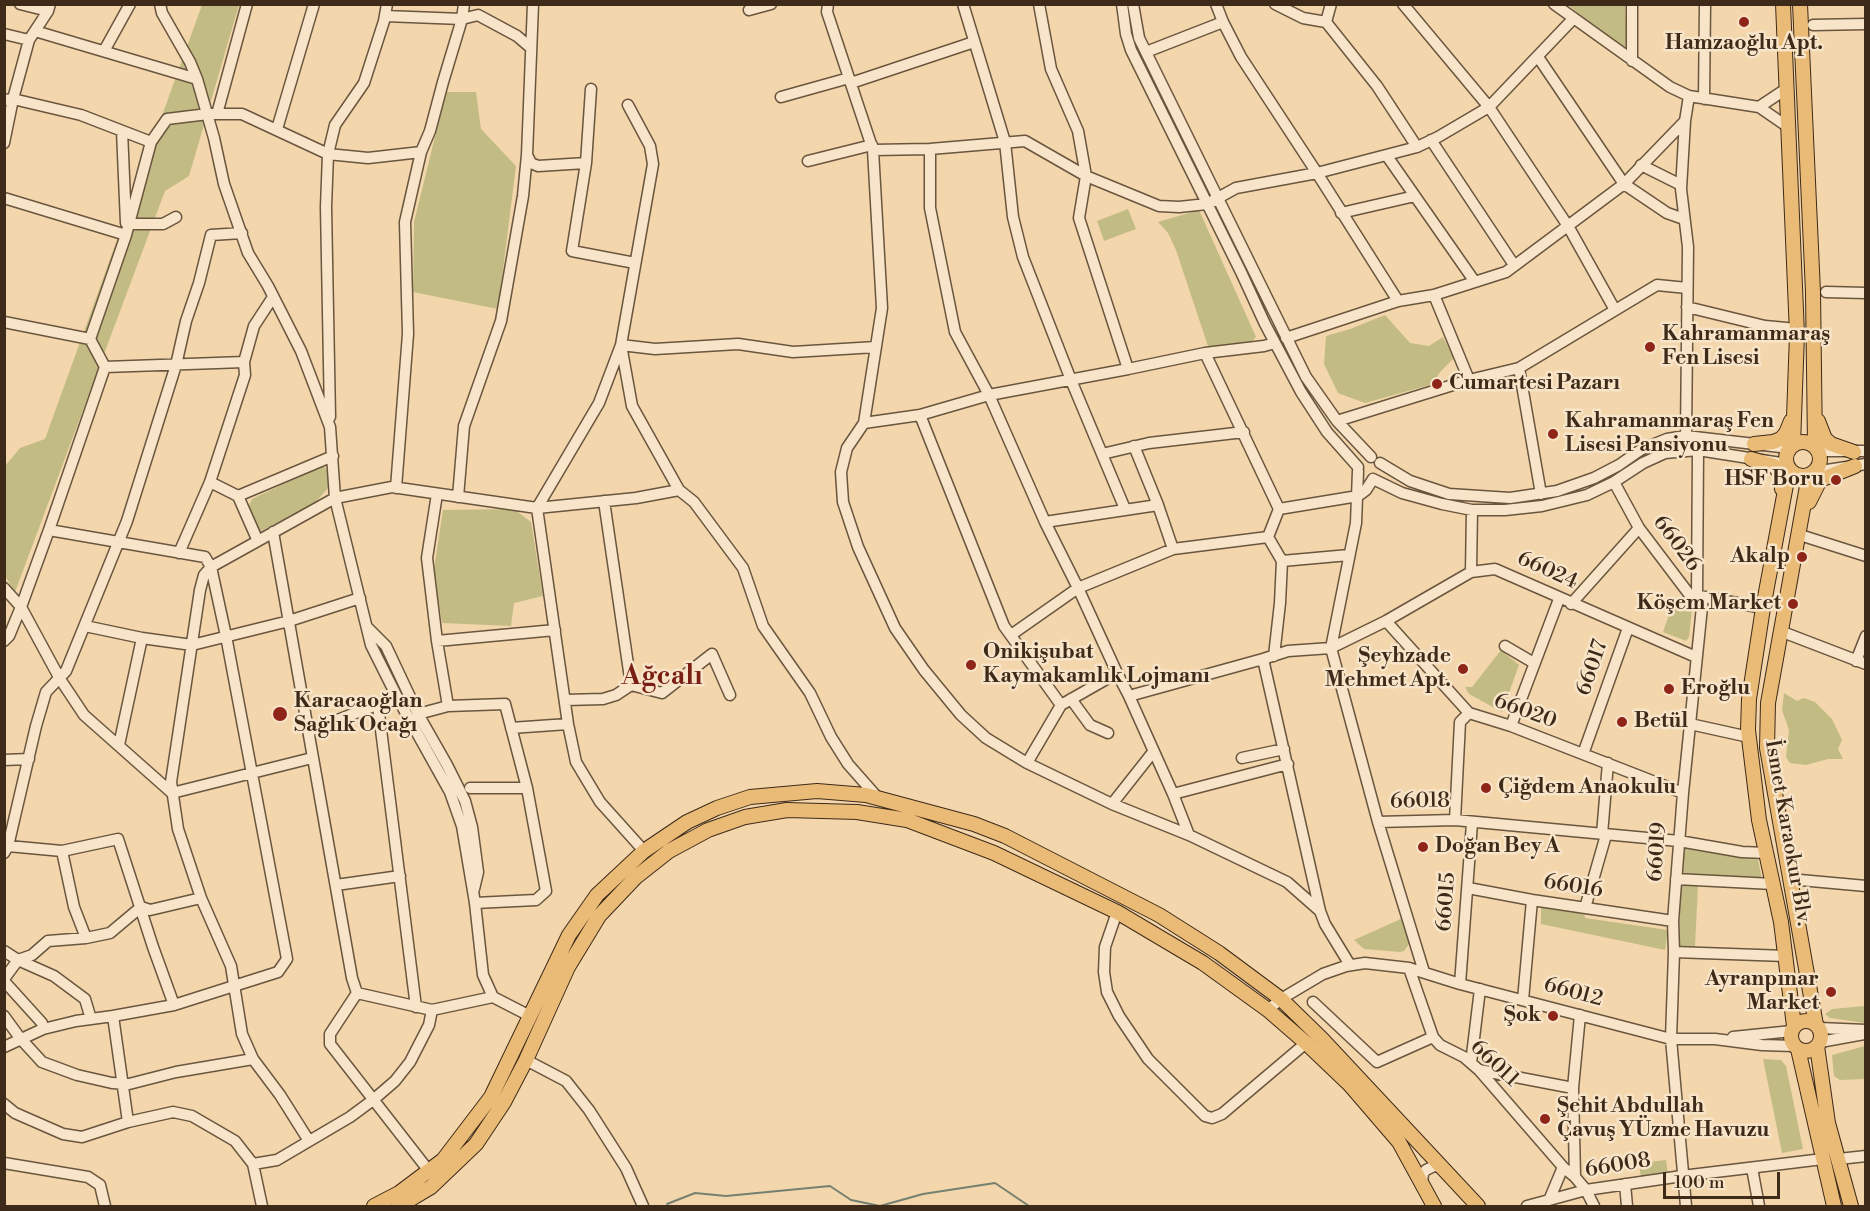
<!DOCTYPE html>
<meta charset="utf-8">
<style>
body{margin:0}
#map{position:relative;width:1870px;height:1211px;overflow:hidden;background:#f3d6ac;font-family:"Libre Bodoni",serif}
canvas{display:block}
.frame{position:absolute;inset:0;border:6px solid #3d2a19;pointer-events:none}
.scale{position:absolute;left:1663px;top:1172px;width:117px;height:27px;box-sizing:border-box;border:3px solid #3d2a19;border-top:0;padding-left:8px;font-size:18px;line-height:21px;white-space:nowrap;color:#3d2a19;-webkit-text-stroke:4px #f7e4c9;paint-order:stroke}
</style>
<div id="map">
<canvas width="1870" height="1211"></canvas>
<div class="frame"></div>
<div class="scale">100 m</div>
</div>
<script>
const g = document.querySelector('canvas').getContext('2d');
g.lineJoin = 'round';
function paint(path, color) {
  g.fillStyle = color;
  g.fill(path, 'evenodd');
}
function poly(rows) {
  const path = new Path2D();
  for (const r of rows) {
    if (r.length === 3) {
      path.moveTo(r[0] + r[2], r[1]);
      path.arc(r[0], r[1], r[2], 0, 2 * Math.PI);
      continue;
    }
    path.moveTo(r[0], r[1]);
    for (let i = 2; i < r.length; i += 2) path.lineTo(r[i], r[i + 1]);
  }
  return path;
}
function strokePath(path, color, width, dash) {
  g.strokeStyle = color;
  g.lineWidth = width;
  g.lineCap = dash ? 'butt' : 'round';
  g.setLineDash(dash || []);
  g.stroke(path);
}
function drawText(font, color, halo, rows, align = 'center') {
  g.font = font + ' "Libre Bodoni",serif';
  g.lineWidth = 5;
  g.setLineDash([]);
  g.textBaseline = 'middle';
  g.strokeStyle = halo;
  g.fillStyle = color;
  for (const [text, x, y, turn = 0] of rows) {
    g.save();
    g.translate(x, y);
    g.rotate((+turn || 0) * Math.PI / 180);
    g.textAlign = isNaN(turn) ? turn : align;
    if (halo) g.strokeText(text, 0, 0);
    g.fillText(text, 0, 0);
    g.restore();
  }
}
paint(poly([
 [202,5,239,5,189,176,165,191,15,592,5,576,5,466,20,448,45,439],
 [1568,5,1625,5,1627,45,1620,48],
 [446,92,476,92,481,129,516,166,498,309,413,292,414,222],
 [1128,209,1136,229,1104,241,1097,221],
 [1199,210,1256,337,1250,343,1209,349,1176,250,1168,233,1158,222],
 [1385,315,1410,343,1429,346,1443,337,1454,358,1440,372,1433,384,1365,403,1338,393,1324,364,1326,336,1350,329],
 [323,465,331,476,328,488,314,504,259,532,248,508,252,499],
 [514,509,531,522,543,596,514,603,511,626,442,623,434,569,443,510],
 [1682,598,1693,601,1689,637,1686,641,1663,632,1671,609],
 [1501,650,1519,665,1502,712,1469,694,1465,687,1472,687],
 [1784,693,1797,701,1804,698,1815,702,1832,719,1842,740,1838,749,1843,759,1828,759,1806,765,1790,763,1786,757,1789,730,1782,710],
 [1684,848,1754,858,1758,860,1762,879,1682,876],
 [1681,884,1698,885,1695,947,1678,946],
 [1541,906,1584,913,1585,918,1668,930,1665,950,1541,924],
 [1403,918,1409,937,1409,944,1404,951,1400,952,1364,949,1354,940],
 [1865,1006,1865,1023,1830,1018,1825,1014,1832,1009],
 [1865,1046,1865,1079,1840,1080,1834,1076,1832,1055],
 [1763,1059,1781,1060,1786,1066,1803,1149,1782,1153],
 [1666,1160,1668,1174,1641,1178,1639,1163]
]), '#c2bc84');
strokePath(poly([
 [667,1204,695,1193,726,1196,830,1186,851,1200,880,1206,923,1194,995,1183,1029,1206]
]), '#758070', 2);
const minor = poly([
 [20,4,48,11],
 [160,4,162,13,190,62,197,79,214,138,224,184,248,253,268,286,301,351,330,427,335,498,371,645,397,697,450,792,462,826,475,903,483,975,493,997,530,1016],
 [828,4,827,12,873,150,882,308,864,423,920,415],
 [963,4,1005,142,1013,217,1023,257,1071,380,1125,509],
 [1039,4,1051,69,1078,131,1086,176,1159,206,1179,207,1207,204,1236,188,1317,173,1241,57,1223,22,1216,4],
 [1122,4,1126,34,1131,50,1241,272,1265,324,1301,392,1327,432,1358,467],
 [1133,4,1139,38,1306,377,1337,421,1371,457],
 [1275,4,1303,18,1326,22],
 [1331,4,1326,22,1377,86,1417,147],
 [1554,4,1670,87,1689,96,1759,107,1788,127],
 [1632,4,1632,61],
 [749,10,771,4],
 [385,16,462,19,478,15,517,36,531,48],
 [1573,19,1489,107,1568,226,1615,310],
 [1813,25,1866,24],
 [35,31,197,79],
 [4,34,29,40],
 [104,51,130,4],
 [1146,52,1223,22],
 [1538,57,1624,184,1667,213,1684,219],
 [851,83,974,42],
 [591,89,586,163,572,251,635,263],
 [781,97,849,78],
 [1704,99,1705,4],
 [4,100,13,99,81,115,151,142],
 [628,105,650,146,653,164,621,345,599,403,537,508,568,724,576,762,600,802,644,851],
 [1759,107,1786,89],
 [217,114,247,4],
 [1685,121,1681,189,1688,247,1686,436],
 [277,129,314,4],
 [122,131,126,223],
 [1431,140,1514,265],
 [4,143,13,99,29,40,48,11,50,4],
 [930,149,930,208,955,332,989,395,1045,522,1078,588,1117,673,1129,696,1263,659,1320,911,1325,924,1350,965],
 [873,150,930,149,1025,141,1086,176,1079,218,1128,369,1205,353,1279,509],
 [527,155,531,163,538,166,586,163],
 [1387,156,1475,282],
 [808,161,872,145],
 [1641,165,1681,185],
 [4,198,126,235],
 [1341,213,1415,196],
 [129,224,163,224,176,217],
 [1826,292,1866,293],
 [1434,295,1469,380],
 [1398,301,1317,173,1417,147,1438,137,1489,107,1403,4],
 [1687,307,1765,326,1797,329],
 [4,322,90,339],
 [1286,338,1398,301,1434,295,1506,272,1624,184,1685,121,1689,96],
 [876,347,793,352,738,344,655,349,621,345,632,406,679,490,694,502,743,568,763,626,810,693,831,737,848,764,878,798],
 [1205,353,1264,346,1275,343],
 [105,367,244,362],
 [1519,368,1541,494],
 [330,417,326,207,328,154,335,125,364,83,384,21,387,4],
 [1337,421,1469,380,1519,368,1657,285,1687,288],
 [864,423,847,448,841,472,843,502,858,547,895,628,924,670,961,715,986,738,1027,763,1112,804,1189,835,1287,882,1320,911],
 [1134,446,1158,505],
 [1819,451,1866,451],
 [1102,454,1149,443,1244,432],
 [1380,463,1410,481,1449,494,1510,498,1557,491,1594,478,1619,465,1642,449,1667,439,1686,436,1789,448],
 [1358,471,1356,523,1331,648,1378,822,1424,972],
 [1814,472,1866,464],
 [210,482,238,496,257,539],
 [1614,482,1639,528,1689,594,1763,608],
 [396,488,408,334,405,222,421,152,430,131,443,82,462,19,464,4],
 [437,494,427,558,437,641,448,706],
 [238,496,333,456],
 [458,497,464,426,501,321,523,196,527,155,533,4],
 [604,501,631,685],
 [1045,522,1158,505,1173,549,1268,537,1279,509,1358,496,1366,490,1373,479,1402,493,1442,504,1472,510,1505,510,1542,506,1587,495,1614,482,1643,463,1665,453,1698,450,1787,464],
 [49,530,205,557,211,567,226,636,287,959,278,972,174,1005,113,1016],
 [273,532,352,978,357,993,330,1034,330,1044,429,1171],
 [1800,535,1866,556],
 [1268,537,1282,561,1349,555],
 [179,553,210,482,245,375,244,362,254,326,273,297],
 [1471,572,1472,510],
 [4,588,21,607,60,679,84,715,172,793,312,758],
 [1697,596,1698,450],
 [1571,604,1639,528],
 [1386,621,1469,713,1511,726,1683,793],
 [85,626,142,638,192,645,289,621,360,598],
 [368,628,386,646,418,714,447,765,465,801,472,827,478,872,474,889],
 [1780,631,1866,664],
 [1011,635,1078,588,1173,549],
 [4,641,9,636,21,607,49,530,105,367,90,339,126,235,151,142,167,119,208,114,242,114,328,154,368,158,421,152],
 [437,641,555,630],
 [1505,646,1534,663],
 [1274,656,1280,603,1282,561],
 [1263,659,1288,651,1331,648,1386,621,1471,572,1495,569,1696,657],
 [1856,661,1866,636],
 [1117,673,1061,705,1004,626,920,415,989,395,1128,369],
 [1129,696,1173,794,1288,764],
 [1071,699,1090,725,1108,733],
 [565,700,603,699,616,695,631,685,662,693,712,654,730,695],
 [378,706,416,1007],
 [418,714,448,706,505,704,527,788,546,891,536,900,475,903],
 [1690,724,1749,737],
 [1511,726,1559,599],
 [511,728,568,724],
 [309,731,397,697],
 [119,745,142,638],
 [1583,754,1628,628],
 [1242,758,1284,749],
 [4,760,29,759],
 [1027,763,1061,705],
 [470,788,527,788],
 [1173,794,1189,835],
 [1112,804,1153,752],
 [1455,820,1460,722,1469,713],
 [1378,822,1455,820,1679,841,1742,852,1766,853],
 [1602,834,1608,763],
 [8,846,62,851,118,839,153,947,174,1005],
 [62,851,74,907,86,938],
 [4,853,8,846,36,726,46,692,66,671,127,521,176,365,186,321,199,283,211,235,242,233],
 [1676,879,1773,884],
 [1789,879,1866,886],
 [336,885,400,876],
 [1468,888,1532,900,1673,921],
 [1585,908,1606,835],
 [1117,912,1105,947,1104,972,1107,992,1119,1016,1148,1059,1205,1116,1212,1118,1222,1114,1306,1043],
 [4,951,18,960,54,976,85,999,91,1019],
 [1674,952,1786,956],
 [1409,968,1433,1037,1440,1045,1464,1057,1479,1070,1563,1167,1575,1177],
 [4,979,18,960,32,955,48,941,86,938,110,933,141,907,150,910,201,898],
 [4,981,42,1023,43,1029],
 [1460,984,1472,823],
 [357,993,432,1010,493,997],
 [1523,1000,1532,900],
 [1313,1002,1377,1062,1433,1037],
 [1268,1010,1281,999,1323,974,1346,966,1365,963,1409,968,1460,984,1671,1039,1715,1039,1762,1045,1794,1046],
 [1580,1015,1573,1088,1575,1177,1586,1190,1594,1206],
 [4,1016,20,1038,42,1062,77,1075,112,1083,129,1084,176,1072,253,1059],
 [1819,1028,1866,1030],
 [1733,1037,1792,1031],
 [1820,1042,1864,1034],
 [4,1047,43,1029,76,1021,113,1016,128,1122,173,1112,192,1116,235,1141,253,1164,277,1160,350,1117,373,1100,395,1081,410,1062,429,1025,432,1010],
 [526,1060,566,1081,589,1110,626,1168,643,1206],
 [1471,1063,1480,989],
 [1479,1070,1573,1088],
 [4,1104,15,1113,63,1134,82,1137,128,1122],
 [309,1141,280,1095,253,1059,242,1034,231,966,201,898,178,829,171,782,200,590,204,575,211,567,335,498,392,487,537,508,636,498,679,490],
 [1839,1159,1866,1156],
 [4,1163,88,1177,100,1185,105,1206],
 [253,1164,262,1206],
 [1752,1168,1759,1206],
 [1625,1184,1627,1206],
 [1422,1185,1423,1173,1426,1170,1434,1166,1441,1167],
 [1550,1198,1563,1167],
 [1527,1206,1586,1190,1682,1176,1823,1159],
 [1686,1206,1671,1039,1674,952,1673,921,1683,793,1703,597]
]);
const major = poly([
 [1783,4,1797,334,1793,445],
 [1800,4,1813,292,1815,446],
 [1818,421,1825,439,1831,444,1854,452],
 [1803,459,17],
 [1754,444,1773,442,1781,439,1786,433,1791,421],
 [1751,459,1774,466,1780,473,1782,489],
 [1789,469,1763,608,1749,699,1748,730,1759,820,1781,922,1794,1026],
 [1809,475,1768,703,1767,748,1816,1025],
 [1809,502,1820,480,1855,466],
 [1806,1036,15],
 [1817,1046,1828,1123,1851,1206],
 [1798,1049,1834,1206],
 [374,1206,399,1193,443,1160,491,1097,569,935,597,895,644,851,687,822,717,808,750,797,817,791,866,795,974,824,1005,836,1159,915,1219,953,1281,999,1322,1039,1478,1206],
 [399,1206,431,1187,476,1144,504,1102,526,1060,568,967,599,916,636,877,669,851,708,830,745,817,787,810,857,812,907,820,994,853,1117,912,1203,963,1268,1010,1306,1043,1350,1085,1399,1142,1434,1206]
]);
strokePath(minor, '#6a553e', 13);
strokePath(major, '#3d2a19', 16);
strokePath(minor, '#f7e4c9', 10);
strokePath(major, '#eabb76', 14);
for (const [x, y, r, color] of [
 [1744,22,6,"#8f2418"],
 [1650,347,6,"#8f2418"],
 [1437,384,6,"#8f2418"],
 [1553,434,6,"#8f2418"],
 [1836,480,6,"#8f2418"],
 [1802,557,6,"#8f2418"],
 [1793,604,6,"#8f2418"],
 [971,665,6,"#8f2418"],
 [1463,669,6,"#8f2418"],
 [1669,689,6,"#8f2418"],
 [280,714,8,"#8f2418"],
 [1622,722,6,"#8f2418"],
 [1486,788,6,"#8f2418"],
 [1423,847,6,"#8f2418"],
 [1831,992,6,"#8f2418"],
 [1553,1016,6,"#8f2418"],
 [1545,1119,6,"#8f2418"]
]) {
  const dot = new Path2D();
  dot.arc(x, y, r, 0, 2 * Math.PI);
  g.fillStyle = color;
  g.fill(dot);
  strokePath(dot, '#f7e4c9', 2);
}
drawText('bold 21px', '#3d2a19', '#f7e4c9', [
 ["Hamzaoğlu Apt.",1744,44,"center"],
 ["Kahramanmaraş",1662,335],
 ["Fen Lisesi",1662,359],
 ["Cumartesi Pazarı",1449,384],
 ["Kahramanmaraş Fen",1565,422],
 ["Lisesi Pansiyonu",1565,446],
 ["HSF Boru",1824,480,"right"],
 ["Akalp",1790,557,"right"],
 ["Köşem Market",1781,604,"right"],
 ["Onikişubat",983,653],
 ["Kaymakamlık Lojmanı",983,677],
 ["Şeyhzade",1451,657,"right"],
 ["Mehmet Apt.",1451,681,"right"],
 ["Eroğlu",1681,689],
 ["Karacaoğlan",294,702],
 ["Sağlık Ocağı",294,726],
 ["Betül",1634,722],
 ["Çiğdem Anaokulu",1498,788],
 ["Doğan Bey A",1435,847],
 ["Ayranpınar",1819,980,"right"],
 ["Market",1819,1004,"right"],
 ["Şok",1541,1016,"right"],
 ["Şehit Abdullah",1557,1107],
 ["Çavuş YÜzme Havuzu",1557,1131]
], 'left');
drawText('21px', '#3d2a19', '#f7e4c9', [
 ["66026",1676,544,53],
 ["66024",1547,571,24],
 ["66017",1593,668,-71],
 ["66020",1525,712,20],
 ["66018",1420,802,-1],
 ["İsmet Karaokur Blv.",1787,833,80],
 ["66019",1658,852,-86],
 ["66016",1573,887,9],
 ["66015",1447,902,-86],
 ["66012",1573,993,15],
 ["66011",1494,1064,43],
 ["66008",1618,1166,-9]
]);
drawText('bold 27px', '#7a1f14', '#f7e4c9', [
 ["Ağcalı",662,678]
]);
</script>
